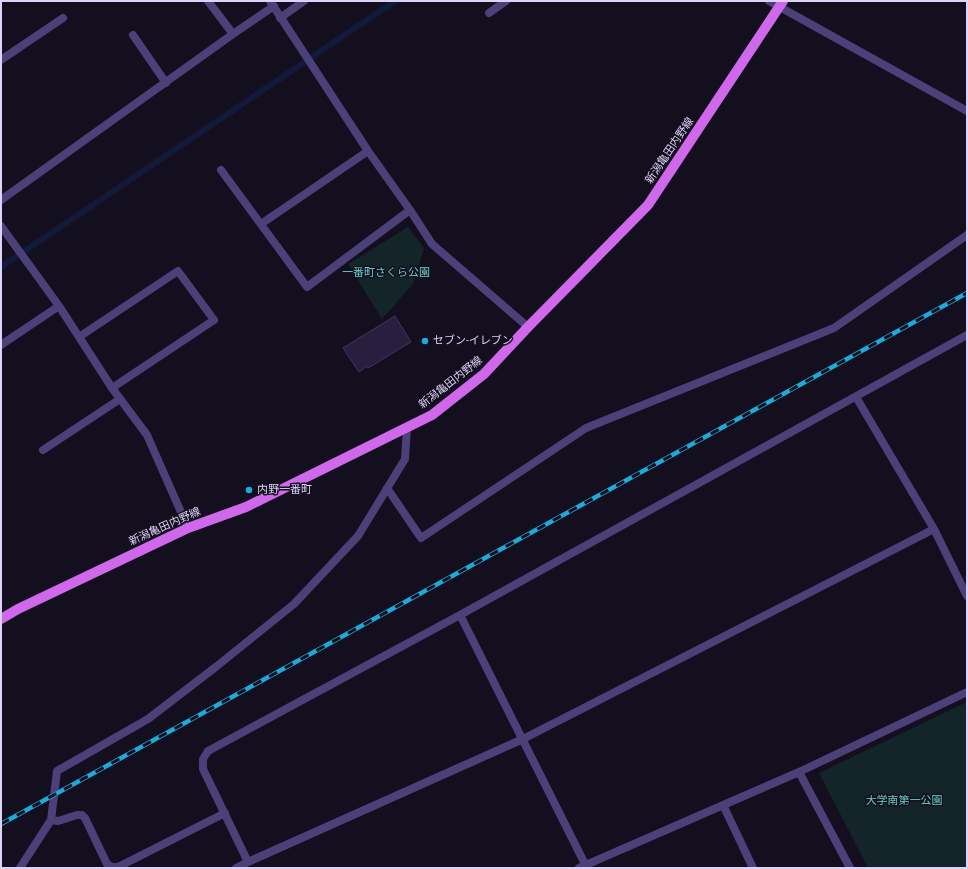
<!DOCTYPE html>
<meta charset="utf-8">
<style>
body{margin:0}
#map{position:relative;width:968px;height:869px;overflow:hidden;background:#140f1e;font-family:"Roboto Condensed",sans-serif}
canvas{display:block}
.frame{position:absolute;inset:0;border:2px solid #ddd2f9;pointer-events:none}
</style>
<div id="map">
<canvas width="968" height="869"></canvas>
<div class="frame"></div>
</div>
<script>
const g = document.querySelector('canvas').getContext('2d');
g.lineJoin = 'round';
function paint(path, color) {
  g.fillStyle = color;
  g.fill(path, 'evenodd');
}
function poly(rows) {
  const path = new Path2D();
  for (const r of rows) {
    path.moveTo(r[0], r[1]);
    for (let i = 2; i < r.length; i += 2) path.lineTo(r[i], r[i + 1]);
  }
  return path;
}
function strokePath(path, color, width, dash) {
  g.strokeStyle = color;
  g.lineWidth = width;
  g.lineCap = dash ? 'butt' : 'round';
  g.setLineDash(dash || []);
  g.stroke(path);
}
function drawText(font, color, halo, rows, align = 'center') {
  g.font = font + ' "Roboto Condensed","Noto Sans JP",sans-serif';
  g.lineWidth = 3;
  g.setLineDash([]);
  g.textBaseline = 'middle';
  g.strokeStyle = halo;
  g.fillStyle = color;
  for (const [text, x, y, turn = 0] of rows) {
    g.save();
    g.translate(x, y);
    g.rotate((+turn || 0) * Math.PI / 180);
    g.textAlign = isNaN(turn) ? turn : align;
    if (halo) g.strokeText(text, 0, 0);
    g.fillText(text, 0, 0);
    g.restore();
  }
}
paint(poly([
 [408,227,424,248,413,284,382,319,348,264],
 [967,702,967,868,868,868,819,773]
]), '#132528');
strokePath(poly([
 [1,267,395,1]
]), '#111a3b', 6);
const building = poly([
 [395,316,411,342,368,368,367,366,359,372,343,348,395,316]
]);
paint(building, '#291e3d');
strokePath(building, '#453366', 1);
strokePath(poly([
 [208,1,233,34],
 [270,1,368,151,410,210,432,244,528,327],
 [769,1,967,111],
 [489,13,506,1],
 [280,18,304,1],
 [133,35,166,83],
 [1,60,63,18],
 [221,170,307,287,410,210],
 [1,200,233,34,274,6],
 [261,224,368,151],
 [1,226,59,306,112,388,147,435,188,528],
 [79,337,178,271,214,320,112,388],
 [1,345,59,306],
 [856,397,934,529,967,596],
 [43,450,120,399],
 [387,488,421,538,586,428,834,328,967,235],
 [460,615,587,868],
 [799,772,850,868],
 [723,805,753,868],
 [51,820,58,821,77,815,82,815,85,818,107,864,112,867,118,867,225,813],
 [248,862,523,739,934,529],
 [20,868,51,820,57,771,148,719,217,666,294,604,358,536,405,459,407,427],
 [236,868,248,862,203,769,203,759,208,751,460,615,967,335],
 [579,868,799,772,967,692]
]), '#4b4077', 8);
strokePath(poly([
 [1,619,18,609,188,528,246,507,432,415,484,374,528,327,648,205,783,1]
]), '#cf68eb', 10);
const rail = poly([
 [1,824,967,293]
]);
strokePath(rail, '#1daadb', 4.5);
strokePath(rail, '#140f1e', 3, [9]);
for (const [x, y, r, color] of [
 [425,341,4,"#1daadb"],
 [249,490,4,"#1daadb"]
]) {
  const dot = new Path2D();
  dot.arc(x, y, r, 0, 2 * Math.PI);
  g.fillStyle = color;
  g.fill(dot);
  strokePath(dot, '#140f1e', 1.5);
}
drawText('11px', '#ddd2f9', '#140f1e', [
 ["新潟亀田内野線",670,151,-56],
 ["新潟亀田内野線",451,383,-38],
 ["新潟亀田内野線",165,527,-24]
]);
drawText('11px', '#68cfc6', '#140f1e', [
 ["一番町さくら公園",386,273],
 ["大学南第一公園",904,801]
]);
drawText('11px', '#ddd2f9', '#140f1e', [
 ["セブン-イレブン",433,341],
 ["内野一番町",257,490]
], 'left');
</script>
